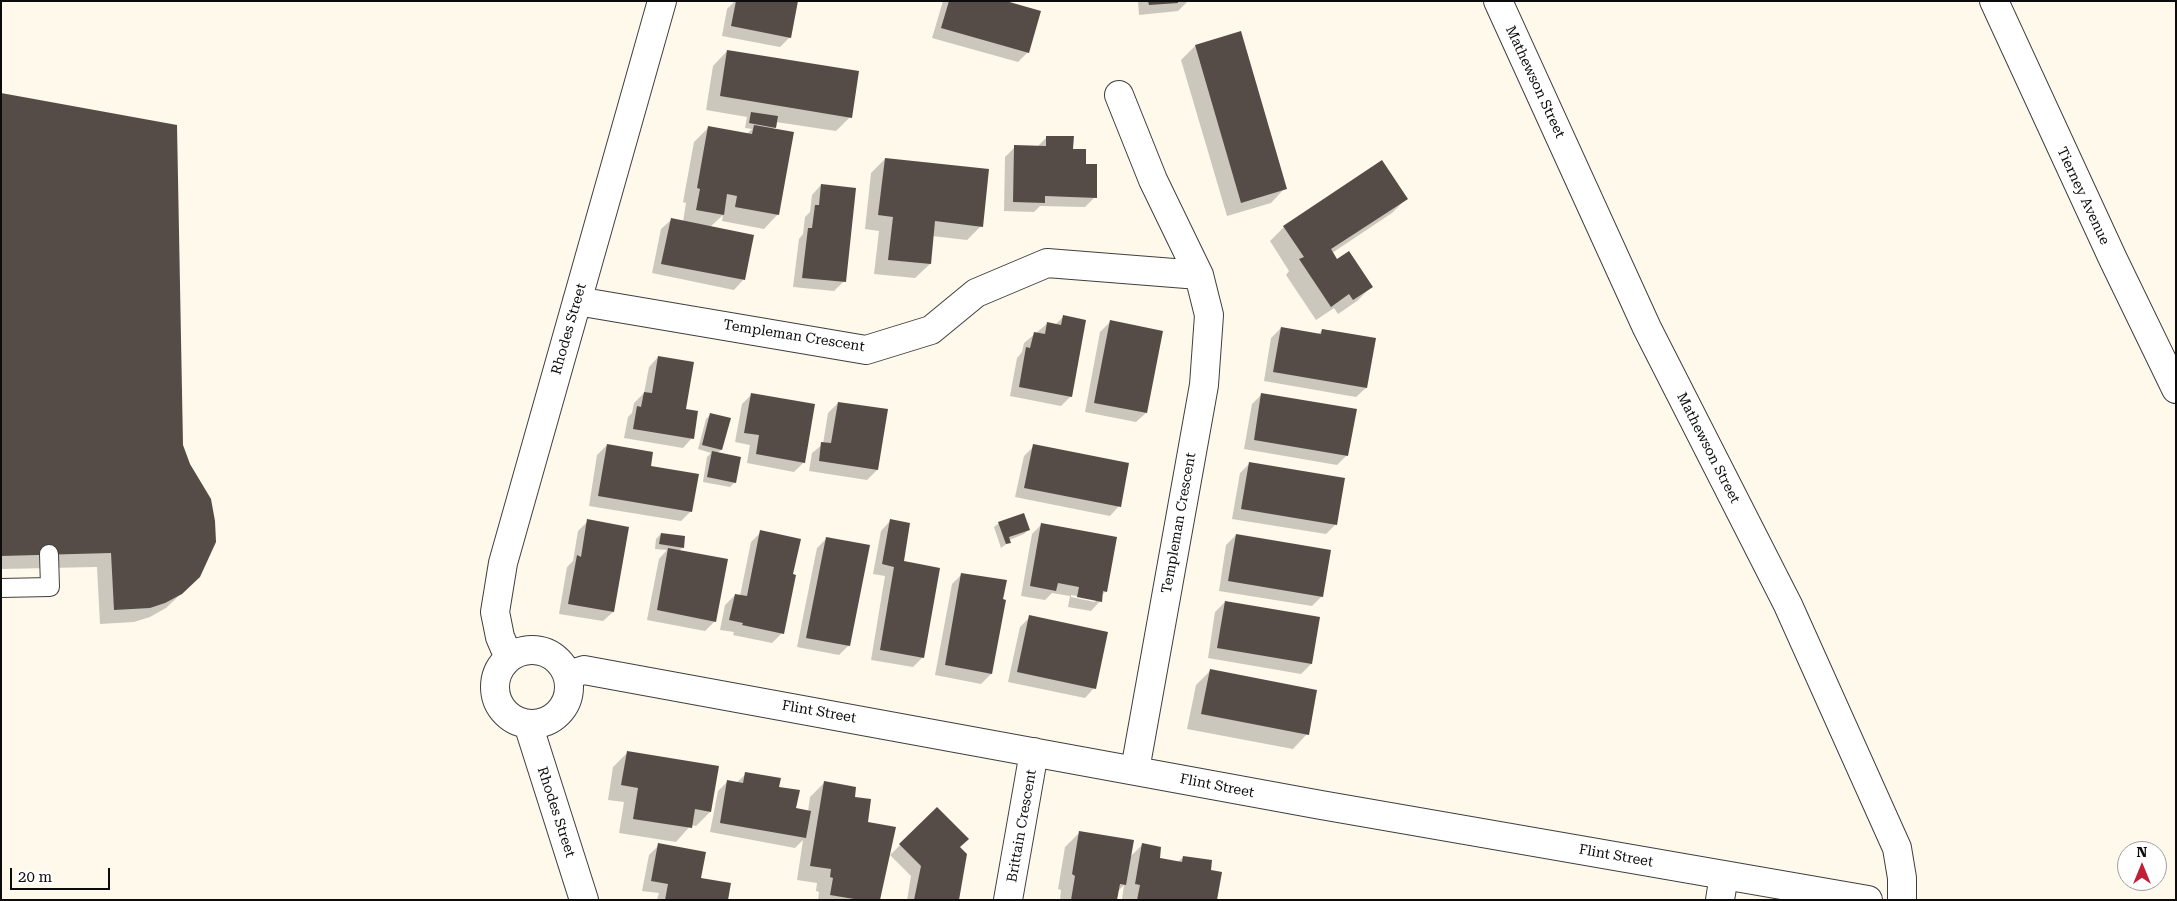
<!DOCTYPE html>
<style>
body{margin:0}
#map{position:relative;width:2177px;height:901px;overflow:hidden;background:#fff9eb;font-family:"Roboto Serif",serif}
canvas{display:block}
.frame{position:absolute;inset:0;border:2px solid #0c0c0c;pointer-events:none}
.north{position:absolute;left:2117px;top:841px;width:50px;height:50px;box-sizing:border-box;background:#fff;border:1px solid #9e9e9e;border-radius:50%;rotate:0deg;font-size:14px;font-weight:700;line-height:20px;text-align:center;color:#0c0c0c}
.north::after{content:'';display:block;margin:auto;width:18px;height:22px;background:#c11f36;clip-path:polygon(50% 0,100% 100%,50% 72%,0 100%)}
.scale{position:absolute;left:10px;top:868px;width:100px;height:22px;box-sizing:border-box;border:2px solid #0c0c0c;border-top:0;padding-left:6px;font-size:15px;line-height:18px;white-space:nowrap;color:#0c0c0c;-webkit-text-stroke:4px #fff;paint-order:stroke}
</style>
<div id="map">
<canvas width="2177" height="901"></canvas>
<div class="frame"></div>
<div class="north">N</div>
<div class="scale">20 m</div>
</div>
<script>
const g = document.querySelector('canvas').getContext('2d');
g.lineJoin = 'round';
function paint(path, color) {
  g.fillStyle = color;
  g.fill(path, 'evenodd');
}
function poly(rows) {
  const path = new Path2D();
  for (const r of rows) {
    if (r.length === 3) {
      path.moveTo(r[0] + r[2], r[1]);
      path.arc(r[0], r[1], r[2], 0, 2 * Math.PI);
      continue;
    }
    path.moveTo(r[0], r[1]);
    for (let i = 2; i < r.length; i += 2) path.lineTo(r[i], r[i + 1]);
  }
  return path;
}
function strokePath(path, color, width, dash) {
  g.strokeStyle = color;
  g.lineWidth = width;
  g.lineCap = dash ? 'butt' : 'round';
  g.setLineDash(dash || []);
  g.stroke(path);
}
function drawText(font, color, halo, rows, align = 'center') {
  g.font = font + ' "Roboto Serif",serif';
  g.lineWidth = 5;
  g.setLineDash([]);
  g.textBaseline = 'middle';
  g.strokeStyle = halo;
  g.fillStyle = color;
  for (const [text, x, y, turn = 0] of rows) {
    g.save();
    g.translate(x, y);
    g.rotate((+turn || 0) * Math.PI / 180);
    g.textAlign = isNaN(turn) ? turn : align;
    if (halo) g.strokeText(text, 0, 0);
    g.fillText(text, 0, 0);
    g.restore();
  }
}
paint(poly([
 [735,1,746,1,790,37,780,47,722,36,727,9],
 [943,1,1002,1,1028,52,1018,62,932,38],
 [1138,1,1188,1,1178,11,1139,15],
 [1195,46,1285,188,1271,203,1227,216,1181,60],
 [727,51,850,117,836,131,776,122,773,130,778,214,764,229,722,221,723,215,710,227,752,236,743,280,734,290,652,273,661,229,671,220,683,222,686,203,683,202,694,142,708,128,747,134,752,129,745,128,747,117,706,110,713,66],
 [1,95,184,591,166,608,150,617,134,622,100,624,97,567,1,569],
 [1047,137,1072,150,1085,165,1095,197,1085,207,1040,206,1034,212,1004,211,1005,157,1015,147,1037,147],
 [885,159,981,226,967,240,932,236,930,264,915,278,874,274,879,231,865,229,871,173],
 [821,185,844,281,834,291,793,287,799,239,803,234,805,217,810,212,812,195],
 [1406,199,1392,213,1332,253,1337,260,1372,286,1357,301,1338,314,1334,308,1316,320,1286,275,1289,271,1270,241,1284,227],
 [1063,317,1071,396,1061,406,1010,396,1017,358,1022,352,1024,343,1048,323,1055,325],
 [1110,322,1146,413,1136,422,1085,412,1100,332],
 [1281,328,1318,335,1322,330,1366,388,1356,397,1264,381,1271,338],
 [658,357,684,410,692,438,683,448,624,438,628,417,632,413,634,403,644,393,649,367],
 [752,394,804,462,794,472,747,463,750,445,735,442,742,404],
 [1262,394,1347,455,1337,465,1244,449,1252,404],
 [838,403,877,470,867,480,809,471,812,453,823,444,828,413],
 [711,414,729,419,721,450,717,453,735,482,730,487,703,482,707,457,711,453,698,449,706,419],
 [607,445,650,467,691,511,681,521,589,506,597,455],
 [1034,446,1119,506,1110,516,1015,497,1024,456],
 [1250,463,1336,524,1326,534,1232,519,1240,473],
 [588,521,613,612,603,621,559,614,567,567,573,561,578,531],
 [890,521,923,657,913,667,871,660,885,576,873,574,881,531],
 [999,523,1028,530,1024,534,1009,540,1009,542,1001,548,994,527],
 [1042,524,1106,591,1102,595,1100,601,1091,611,1068,607,1070,596,1052,593,1045,600,1021,596,1032,534],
 [1071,595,1097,599,1095,602,1071,597],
 [761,532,792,575,782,633,772,643,733,635,734,632,720,630,725,605,735,595,740,596,751,542],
 [661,534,683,547,679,551,715,621,705,631,647,620,659,559,667,550,655,549,656,539],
 [1236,535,1322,596,1312,606,1219,591,1226,545],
 [827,538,849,645,839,655,797,647,817,548],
 [962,574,991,674,981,684,935,675,952,584],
 [1225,602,1311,664,1301,674,1208,658,1215,612],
 [1030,617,1094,688,1085,698,1008,682,1020,627],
 [1210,671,1307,734,1293,749,1187,729,1196,685],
 [628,752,710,812,696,826,691,825,676,842,619,833,624,802,608,800,613,767],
 [746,774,777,788,795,809,808,812,810,797,825,782,853,798,866,823,879,900,818,900,819,892,816,891,817,883,797,880,803,840,795,848,710,832,718,791,728,781,736,783],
 [937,809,959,847,957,900,907,900,911,876,890,855],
 [1080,832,1129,858,1142,845,1158,859,1178,862,1183,857,1210,871,1216,900,1126,900,1122,899,1124,885,1117,892,1116,900,1060,900,1061,890,1058,889,1065,847],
 [659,845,700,879,727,900,657,900,659,893,642,891,649,855]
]), '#0003');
paint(poly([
 [736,1,798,1,791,38,731,26],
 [949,1,1006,1,1041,11,1029,53,941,28],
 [1148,1,1178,1,1178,3,1149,5],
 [1241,31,1287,189,1241,203,1195,45],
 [727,50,859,71,852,118,720,96],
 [1,93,177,125,183,445,190,464,211,499,215,521,216,542,200,577,182,594,165,603,150,608,114,610,111,553,1,556],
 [751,112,778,116,776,128,749,123],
 [754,125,794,132,779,215,735,207,737,196,727,194,724,215,696,210,700,189,697,188,708,126,752,134],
 [1046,136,1074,136,1073,149,1086,149,1086,164,1097,164,1097,198,1045,196,1045,203,1013,202,1014,145,1046,146],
 [885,158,989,169,983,227,935,221,931,264,888,260,893,217,878,215],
 [1382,160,1408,199,1331,249,1337,259,1349,251,1373,287,1353,300,1349,294,1331,307,1299,259,1304,257,1283,226],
 [821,184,856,188,846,282,802,278,808,228,812,228,815,205,819,205],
 [671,218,754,235,745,280,661,264],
 [1063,315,1086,320,1072,397,1019,387,1026,347,1030,348,1034,332,1045,334,1047,322,1061,325],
 [1110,320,1163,331,1147,413,1094,403],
 [1281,327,1321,334,1322,329,1376,338,1367,388,1273,372],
 [658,356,694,362,686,409,698,411,694,439,633,429,637,406,641,407,644,392,652,393],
 [751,393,815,404,805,463,756,454,759,435,744,433],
 [1261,393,1357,409,1348,456,1254,440],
 [838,402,888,409,878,470,819,461,821,442,831,443],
 [710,413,731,418,722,450,702,445],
 [607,444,653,452,651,466,699,474,692,512,598,496],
 [1033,444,1129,463,1121,507,1024,488],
 [712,451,741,457,736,483,707,477],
 [1249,462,1345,478,1337,525,1241,509],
 [1024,513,1030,530,1009,537,1011,543,1006,544,998,522],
 [587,519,629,527,614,612,568,604,577,555,581,557],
 [890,519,910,523,904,561,940,568,924,658,880,650,894,567,882,564],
 [1041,523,1117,537,1107,592,1103,591,1102,602,1077,597,1079,587,1058,583,1056,591,1030,586],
 [760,530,801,539,793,574,796,575,784,634,742,625,743,623,729,620,735,594,747,596],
 [661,533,685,536,684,548,659,544],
 [1236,534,1331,550,1323,597,1228,581],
 [826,537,870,545,850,646,806,638],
 [668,548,728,559,716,622,657,610],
 [961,573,1007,580,1003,599,1006,600,992,674,945,665],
 [1225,601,1320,617,1312,664,1217,648],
 [1029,615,1108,632,1096,689,1017,672],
 [1210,669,1317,690,1309,735,1201,714],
 [627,751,719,766,711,812,695,809,692,828,633,819,638,788,621,785],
 [745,772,781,778,779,787,800,790,796,808,811,811,806,838,720,823,727,780,743,783],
 [824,781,856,787,855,797,871,799,868,822,896,827,880,900,860,900,830,895,833,878,830,877,831,869,810,866],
 [937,807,969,839,960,847,967,854,959,900,914,900,921,866,899,844],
 [1079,831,1134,840,1126,885,1120,884,1117,900,1071,900,1075,876,1072,874],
 [658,843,706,852,701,878,731,883,728,900,665,900,668,884,651,881],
 [1142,843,1161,847,1160,858,1182,862,1183,856,1212,860,1211,870,1222,872,1217,900,1137,900,1140,885,1135,884]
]), '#554c48');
const service = poly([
 [1,588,50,587,49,554]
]);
const minor = poly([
 [1498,1,1647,328,1788,605,1897,848,1902,878,1902,900],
 [1994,1,2113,259,2176,389],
 [1119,95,1153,180,1199,275,1209,315,1204,385,1135,770],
 [577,301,866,350,931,330,976,293,1047,263,1199,275],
 [532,687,37],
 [509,658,500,637,495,612,503,563,662,1],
 [568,675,584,670,1321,805,1868,900],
 [528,724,584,900],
 [1008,900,1034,752],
 [1720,900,1724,875]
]);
strokePath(service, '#3f3f3f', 20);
strokePath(minor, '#3f3f3f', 30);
strokePath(service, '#fff', 18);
strokePath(minor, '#fff', 28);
drawText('14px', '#0c0c0c', '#fff', [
 ["Mathewson Street",1535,82,65],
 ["Tierney Avenue",2083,196,65],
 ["Rhodes Street",569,329,-74],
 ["Templeman Crescent",794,336,9],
 ["Mathewson Street",1708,448,63],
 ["Templeman Crescent",1179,523,-80],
 ["Flint Street",819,712,10],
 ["Flint Street",1217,786,11],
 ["Rhodes Street",556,812,72],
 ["Brittain Crescent",1022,826,-80],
 ["Flint Street",1616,856,10]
]);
</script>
